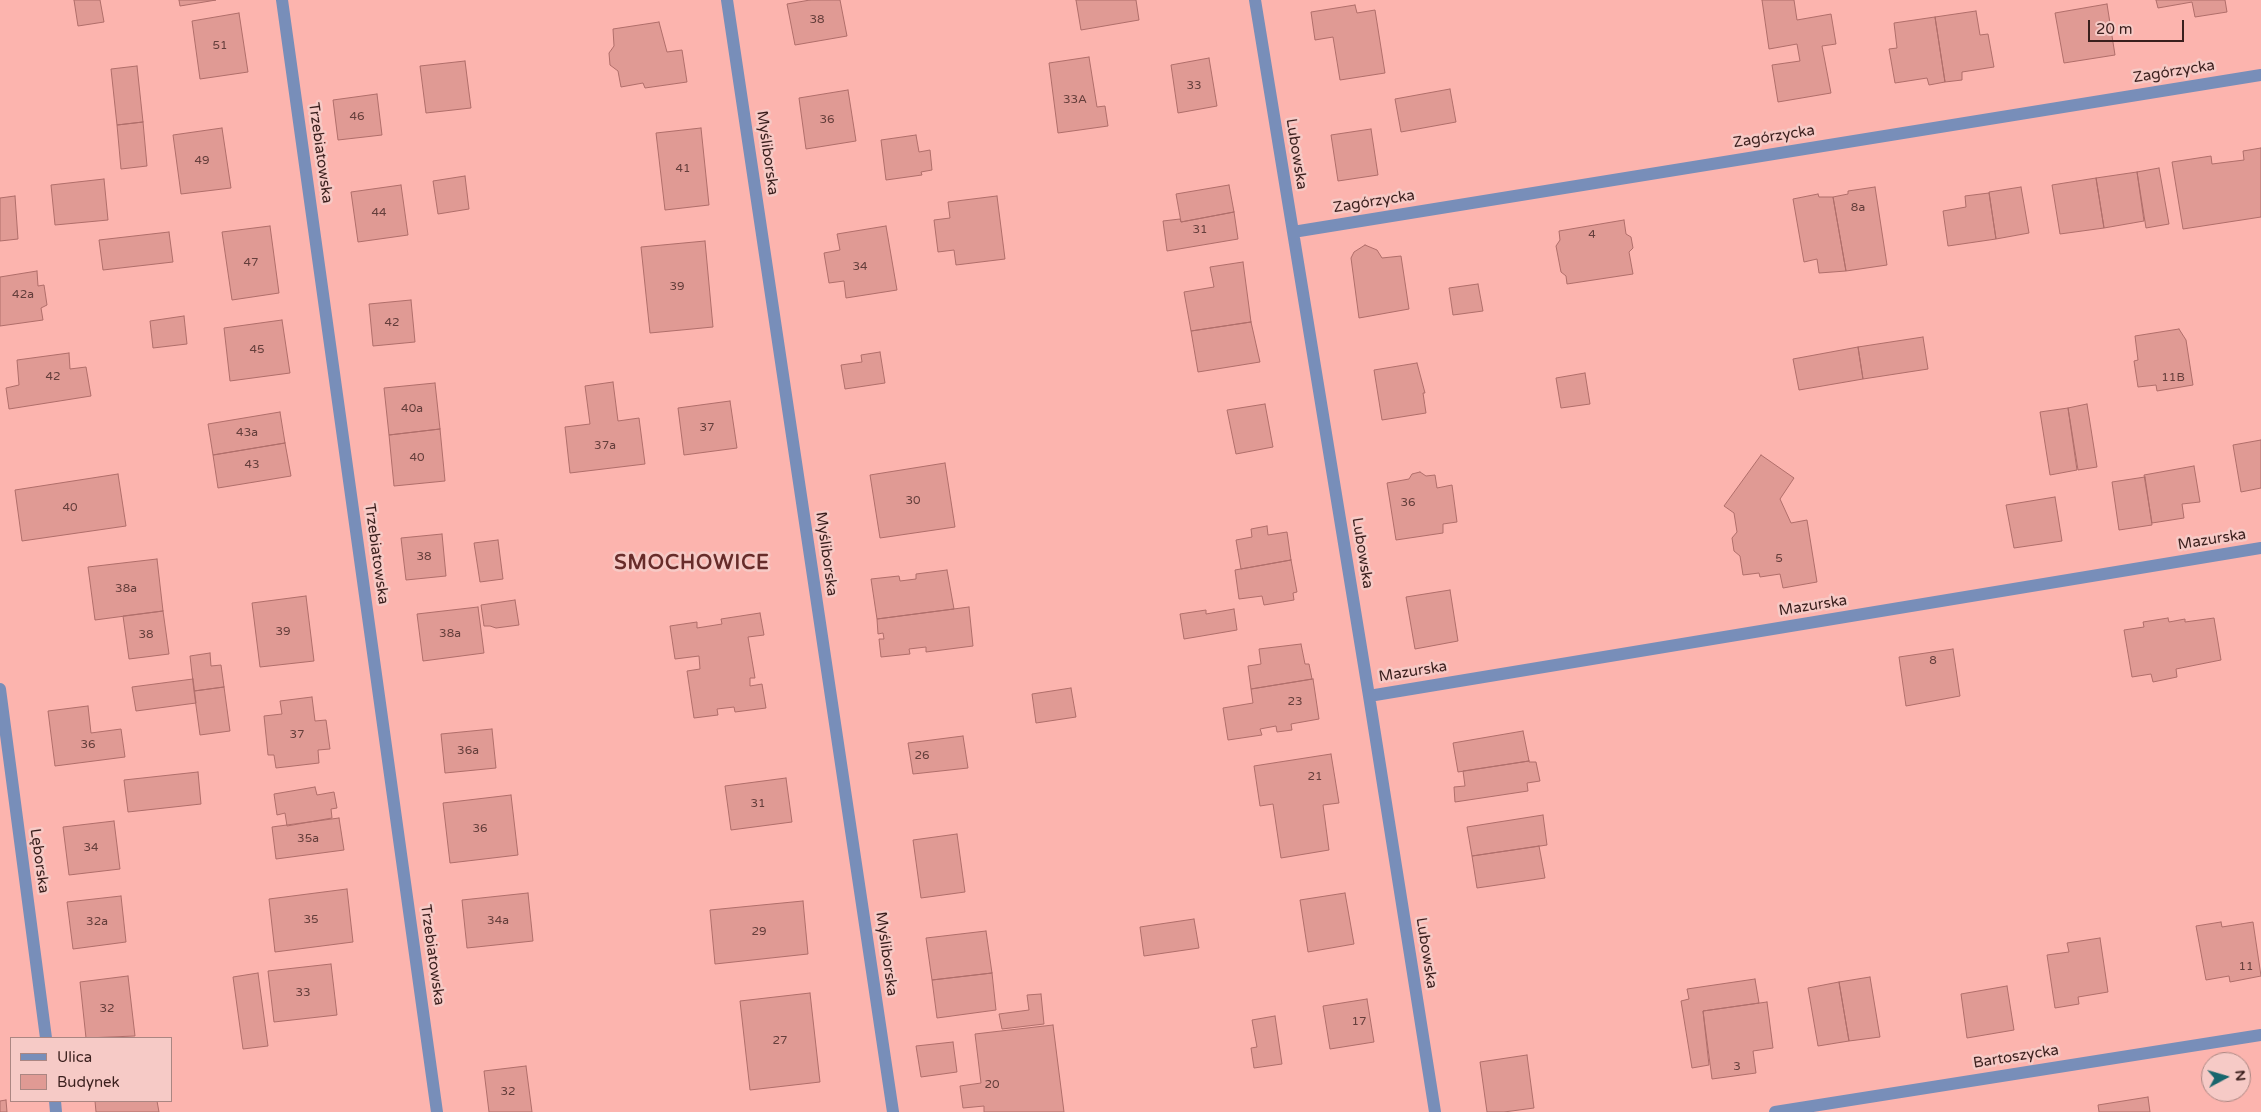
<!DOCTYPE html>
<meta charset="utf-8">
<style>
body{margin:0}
#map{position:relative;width:2261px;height:1112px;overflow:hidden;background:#fcb4ae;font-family:"Varela Round",sans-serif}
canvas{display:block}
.legend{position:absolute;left:10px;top:1037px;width:162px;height:65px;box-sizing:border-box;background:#f6cac6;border:1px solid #ab8682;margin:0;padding:6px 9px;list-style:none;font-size:15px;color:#3a1f1d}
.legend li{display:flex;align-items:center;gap:10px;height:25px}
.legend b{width:25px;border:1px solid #ab8682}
.north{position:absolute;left:2201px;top:1052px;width:50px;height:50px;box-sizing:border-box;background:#f6cac6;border:1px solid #ab8682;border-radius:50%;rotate:84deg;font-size:14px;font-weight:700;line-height:20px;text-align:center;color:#3a1f1d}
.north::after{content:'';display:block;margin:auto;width:18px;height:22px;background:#19666d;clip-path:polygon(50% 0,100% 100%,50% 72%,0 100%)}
.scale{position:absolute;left:2088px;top:20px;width:96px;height:22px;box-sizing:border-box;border:2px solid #3a1f1d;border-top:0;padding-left:6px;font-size:15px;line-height:18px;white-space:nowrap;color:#3a1f1d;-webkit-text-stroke:4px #f6cac6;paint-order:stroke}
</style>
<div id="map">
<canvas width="2261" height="1112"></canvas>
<ul class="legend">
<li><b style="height:6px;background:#788eb9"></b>Ulica</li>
<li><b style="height:14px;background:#e09a94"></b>Budynek</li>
</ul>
<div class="north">N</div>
<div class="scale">20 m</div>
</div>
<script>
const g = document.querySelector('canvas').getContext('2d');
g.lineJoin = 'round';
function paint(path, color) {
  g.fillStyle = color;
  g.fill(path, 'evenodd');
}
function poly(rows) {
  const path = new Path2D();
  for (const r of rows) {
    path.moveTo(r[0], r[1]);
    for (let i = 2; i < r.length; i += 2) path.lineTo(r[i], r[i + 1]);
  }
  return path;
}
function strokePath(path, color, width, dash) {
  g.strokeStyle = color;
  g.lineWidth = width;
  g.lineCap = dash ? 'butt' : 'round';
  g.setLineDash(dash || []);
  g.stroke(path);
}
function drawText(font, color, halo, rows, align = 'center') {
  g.font = font + ' "Varela Round",sans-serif';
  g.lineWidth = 5;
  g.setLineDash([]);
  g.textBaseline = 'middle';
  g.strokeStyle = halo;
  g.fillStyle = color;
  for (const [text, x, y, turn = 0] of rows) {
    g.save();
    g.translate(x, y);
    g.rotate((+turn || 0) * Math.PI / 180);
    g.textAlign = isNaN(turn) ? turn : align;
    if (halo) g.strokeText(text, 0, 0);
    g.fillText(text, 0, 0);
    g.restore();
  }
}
const building = poly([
 [74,0,100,0,104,22,78,26,74,0],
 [179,0,216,0,180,6,179,0],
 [810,0,840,0,847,36,795,45,787,4,810,0],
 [1076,0,1136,0,1139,20,1081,30,1076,0],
 [1762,0,1794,0,1797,20,1831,14,1836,44,1822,46,1831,93,1778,102,1772,65,1800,61,1797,44,1769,49,1762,0],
 [2156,0,2225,0,2227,12,2195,17,2192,2,2158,8,2156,0],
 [2107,4,2115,55,2064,63,2055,13,2107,4],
 [1355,5,1357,13,1375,10,1385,73,1340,80,1333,37,1315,40,1311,12,1355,5],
 [1976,11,1980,35,1988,34,1994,67,1962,72,1962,80,1945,82,1935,17,1976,11],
 [239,13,248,72,200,79,192,21,239,13],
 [1935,17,1945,82,1929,85,1927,78,1895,83,1889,49,1897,48,1894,23,1935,17],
 [659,22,667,52,682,50,687,82,645,88,643,83,621,87,618,71,610,65,609,53,614,46,613,29,659,22],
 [1089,57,1097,107,1105,106,1108,126,1058,133,1049,63,1089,57],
 [1209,58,1217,106,1178,113,1171,65,1209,58],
 [465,61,471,108,426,113,420,66,465,61],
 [137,66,143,122,117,125,111,69,137,66],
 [1450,89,1456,122,1401,132,1395,99,1450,89],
 [848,90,856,141,806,149,799,98,848,90],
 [377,94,382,135,338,140,333,100,377,94],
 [143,122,147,166,121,169,117,125,143,122],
 [222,128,231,188,181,194,173,135,222,128],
 [701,128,709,205,665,210,656,133,701,128],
 [1371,129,1378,175,1338,181,1331,135,1371,129],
 [916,135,919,152,930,150,932,170,921,172,922,175,886,180,881,140,916,135],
 [2261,148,2261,217,2183,229,2172,162,2211,156,2212,164,2244,160,2243,151,2261,148],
 [2159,168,2169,224,2146,228,2137,172,2159,168],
 [2137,172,2144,221,2104,228,2096,178,2137,172],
 [465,176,469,209,438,214,433,181,465,176],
 [2096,178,2104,228,2060,234,2052,185,2096,178],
 [104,179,108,220,55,225,51,185,104,179],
 [401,185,408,235,358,242,351,192,401,185],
 [1229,185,1234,212,1181,222,1176,194,1229,185],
 [1875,187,1887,265,1846,271,1833,197,1848,194,1848,191,1875,187],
 [2021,187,2029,233,1996,239,1989,192,2021,187],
 [1989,193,1996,239,1948,246,1943,211,1966,207,1965,196,1989,193],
 [1818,194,1819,197,1833,197,1846,271,1819,273,1817,259,1804,262,1793,199,1818,194],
 [15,196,18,239,0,241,0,198,15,196],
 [997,196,1005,259,956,265,954,250,938,252,934,220,950,218,948,202,997,196],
 [1234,212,1238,239,1167,251,1163,221,1180,219,1181,222,1234,212],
 [1624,220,1626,234,1631,237,1633,248,1629,252,1633,274,1567,284,1566,276,1561,272,1556,246,1560,240,1559,231,1624,220],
 [270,226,279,293,232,300,222,232,270,226],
 [886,226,897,290,846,298,844,281,829,283,824,253,840,250,837,234,886,226],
 [169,232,173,262,103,270,99,240,169,232],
 [705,241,713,327,650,333,641,247,705,241],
 [1365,245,1377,250,1382,258,1401,256,1409,309,1359,318,1351,258,1354,252,1365,245],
 [1243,262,1251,322,1191,331,1184,292,1214,287,1210,267,1243,262],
 [37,271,38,286,44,285,47,305,41,308,43,320,0,326,0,277,37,271],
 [1478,284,1483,311,1453,315,1449,288,1478,284],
 [411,300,415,342,373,346,369,304,411,300],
 [184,316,187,344,153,348,150,321,184,316],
 [282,320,290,373,230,381,224,328,282,320],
 [1251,322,1260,362,1198,372,1191,331,1251,322],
 [2179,329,2186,340,2193,385,2157,391,2156,385,2138,387,2134,361,2138,360,2135,336,2179,329],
 [1923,337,1928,369,1863,379,1858,347,1923,337],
 [1858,347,1863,379,1799,390,1793,359,1858,347],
 [880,352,885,383,845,389,841,365,862,362,861,355,880,352],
 [69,353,70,369,86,367,91,396,9,409,6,388,19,385,17,360,69,353],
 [1417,363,1425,393,1423,393,1426,413,1382,420,1374,370,1417,363],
 [1585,373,1590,404,1561,408,1556,378,1585,373],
 [613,382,618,421,639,418,645,464,570,473,565,427,590,424,585,386,613,382],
 [435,383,440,429,389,435,384,388,435,383],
 [730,401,737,448,684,455,678,408,730,401],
 [1265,404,1273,447,1236,454,1227,410,1265,404],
 [2087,404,2097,467,2078,470,2068,408,2087,404],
 [2068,408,2077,470,2050,475,2040,412,2068,408],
 [280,412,285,443,213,455,208,424,280,412],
 [440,429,445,481,394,486,389,435,440,429],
 [2261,440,2261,488,2241,492,2233,445,2261,440],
 [285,443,291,476,218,488,213,455,285,443],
 [1761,455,1794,478,1780,499,1791,523,1807,520,1817,582,1783,588,1780,574,1760,577,1759,573,1743,575,1740,556,1734,551,1732,538,1737,532,1734,513,1724,506,1761,455],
 [945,463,955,527,880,538,870,475,945,463],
 [2194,466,2200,502,2182,504,2184,518,2152,523,2144,475,2194,466],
 [1420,472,1426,476,1435,475,1437,488,1452,485,1457,522,1443,524,1443,533,1396,540,1387,483,1409,479,1412,474,1420,472],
 [118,474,126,526,22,541,15,490,118,474],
 [2145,477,2152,525,2119,530,2112,482,2145,477],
 [2055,497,2062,541,2014,548,2006,505,2055,497],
 [1267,526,1268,535,1287,532,1291,560,1241,569,1236,540,1252,537,1251,529,1267,526],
 [442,534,446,576,406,580,401,538,442,534],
 [498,540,503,579,480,582,474,543,498,540],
 [157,559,163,611,95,620,88,567,157,559],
 [1291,560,1297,592,1293,593,1294,600,1264,605,1262,596,1239,599,1235,570,1291,560],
 [947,570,954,609,877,619,871,579,899,576,900,581,916,579,916,574,947,570],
 [1450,590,1458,641,1415,649,1406,597,1450,590],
 [306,596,314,661,260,667,252,603,306,596],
 [515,600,519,625,496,628,490,626,484,626,481,605,515,600],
 [478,607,484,653,423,661,417,614,478,607],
 [969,607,973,646,926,652,926,647,909,649,910,654,881,657,879,639,884,639,883,633,878,634,877,619,969,607],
 [1234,609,1237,630,1184,639,1180,614,1206,610,1206,614,1234,609],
 [163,611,169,654,129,659,123,616,163,611],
 [760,613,764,635,748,637,755,678,750,678,750,686,762,684,766,708,735,712,734,707,717,709,718,715,694,718,687,671,700,669,699,656,675,659,670,626,697,622,697,628,722,624,721,619,760,613],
 [2168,618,2169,622,2185,619,2185,622,2214,618,2221,660,2176,669,2177,677,2153,682,2151,674,2132,677,2124,630,2144,627,2143,622,2168,618],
 [1301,644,1305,664,1309,664,1312,679,1251,689,1248,666,1261,664,1259,649,1301,644],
 [1953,649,1960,696,1906,706,1899,657,1953,649],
 [210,653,211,666,221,665,224,687,194,691,190,656,210,653],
 [193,679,196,703,136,711,132,687,193,679],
 [1313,679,1319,719,1291,724,1292,730,1277,732,1276,726,1260,729,1262,735,1228,740,1223,708,1253,703,1251,689,1313,679],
 [224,687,230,731,200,735,194,691,224,687],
 [1071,688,1076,717,1036,723,1032,694,1071,688],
 [312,697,315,721,326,720,330,749,318,750,319,763,276,768,274,755,268,755,264,716,282,714,280,701,312,697],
 [88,706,91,733,121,729,125,757,55,766,48,711,88,706],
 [492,729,496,768,445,773,441,734,492,729],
 [1523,731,1529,761,1458,772,1453,743,1523,731],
 [963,736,968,768,913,774,908,743,963,736],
 [1331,754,1339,803,1323,805,1329,850,1281,858,1273,804,1260,806,1254,766,1331,754],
 [1529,761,1529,762,1536,762,1540,781,1527,783,1528,791,1455,802,1454,787,1465,786,1463,771,1529,761],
 [198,772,201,804,128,812,124,780,198,772],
 [786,778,792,822,731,830,725,786,786,778],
 [315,787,317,795,334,792,337,808,331,809,332,818,287,826,285,813,277,815,274,794,315,787],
 [511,795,518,855,450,863,443,803,511,795],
 [1543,815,1547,845,1472,856,1467,827,1543,815],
 [339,818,344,850,276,859,272,827,339,818],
 [114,821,120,869,69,875,63,827,114,821],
 [957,834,965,892,921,898,913,840,957,834],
 [1539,846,1545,878,1477,888,1472,856,1539,846],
 [347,889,353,942,275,952,269,899,347,889],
 [528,893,533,941,467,948,462,900,528,893],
 [1345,893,1354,944,1308,952,1300,900,1345,893],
 [121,896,126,942,73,949,67,902,121,896],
 [803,901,808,954,715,964,710,910,803,901],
 [1194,919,1199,948,1144,956,1140,927,1194,919],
 [2221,922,2222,927,2253,922,2261,976,2230,982,2229,976,2206,980,2196,926,2221,922],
 [986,931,992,973,932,980,926,938,986,931],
 [2100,938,2108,992,2078,997,2079,1004,2055,1008,2047,955,2069,952,2067,943,2100,938],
 [331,964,337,1015,274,1022,268,971,331,964],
 [258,973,268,1046,243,1049,233,977,258,973],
 [992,973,996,1010,937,1018,932,980,992,973],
 [128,976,135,1036,86,1038,80,982,128,976],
 [1870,977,1880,1037,1849,1041,1839,982,1870,977],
 [1755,979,1759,1003,1703,1011,1709,1065,1692,1068,1681,1001,1689,999,1687,989,1755,979],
 [1839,982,1849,1041,1818,1046,1808,988,1839,982],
 [2007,986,2014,1030,1967,1038,1961,994,2007,986],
 [810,993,820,1082,750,1090,740,1001,810,993],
 [1041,994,1044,1024,1002,1029,999,1014,1029,1010,1027,995,1041,994],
 [1367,999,1374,1042,1330,1049,1323,1006,1367,999],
 [1767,1002,1773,1048,1753,1051,1756,1073,1712,1079,1703,1011,1767,1002],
 [1275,1016,1282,1064,1254,1068,1251,1048,1257,1047,1252,1020,1275,1016],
 [1053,1025,1064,1112,984,1112,984,1106,963,1108,960,1086,981,1083,975,1034,1053,1025],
 [953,1042,957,1072,921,1077,916,1046,953,1042],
 [1527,1055,1534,1108,1504,1112,1487,1112,1480,1062,1527,1055],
 [526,1066,532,1112,489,1112,484,1071,526,1066],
 [2148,1097,2150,1112,2099,1112,2098,1105,2148,1097],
 [6,1100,7,1112,0,1112,0,1101,6,1100],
 [95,1101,157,1101,159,1112,96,1112,95,1101]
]);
paint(building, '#e09a94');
strokePath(building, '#b06e6a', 1);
strokePath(poly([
 [282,0,437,1112],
 [727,0,893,1112],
 [1255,0,1369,696,1435,1112],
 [1293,232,2261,75],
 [0,689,46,1038],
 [1369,696,2261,548],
 [55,1101,56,1112],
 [1775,1112,2261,1035]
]), '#788eb9', 12);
drawText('12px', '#643e3b', null, [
 ["38",817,20],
 ["51",220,46],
 ["33",1194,86],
 ["33A",1075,100],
 ["46",357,117],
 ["36",827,120],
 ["49",202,161],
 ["41",683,169],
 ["8a",1858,208],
 ["44",379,213],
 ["31",1200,230],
 ["4",1592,235],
 ["47",251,263],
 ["34",860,267],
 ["39",677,287],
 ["42a",23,295],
 ["42",392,323],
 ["45",257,350],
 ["42",53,377],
 ["11B",2173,378],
 ["40a",412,409],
 ["37",707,428],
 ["43a",247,433],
 ["37a",605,446],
 ["40",417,458],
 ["43",252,465],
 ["30",913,501],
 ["36",1408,503],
 ["40",70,508],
 ["38",424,557],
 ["5",1779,559],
 ["38a",126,589],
 ["39",283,632],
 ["38a",450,634],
 ["38",146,635],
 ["8",1933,661],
 ["23",1295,702],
 ["37",297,735],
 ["36",88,745],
 ["36a",468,751],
 ["26",922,756],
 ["21",1315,777],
 ["31",758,804],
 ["36",480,829],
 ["35a",308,839],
 ["34",91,848],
 ["35",311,920],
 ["34a",498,921],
 ["32a",97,922],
 ["29",759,932],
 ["11",2246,967],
 ["33",303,993],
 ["32",107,1009],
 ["17",1359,1022],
 ["27",780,1041],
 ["3",1737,1067],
 ["20",992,1085],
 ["32",508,1092]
]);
drawText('15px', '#3a1f1d', '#f6cac6', [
 ["Zagórzycka",2174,72,-9],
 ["Zagórzycka",1774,137,-9],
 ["Trzebiatowska",320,153,82],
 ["Myśliborska",767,153,82],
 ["Lubowska",1296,154,81],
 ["Zagórzycka",1374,202,-9],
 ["Mazurska",2212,540,-9],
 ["Lubowska",1362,553,81],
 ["Trzebiatowska",376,554,82],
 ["Myśliborska",826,554,82],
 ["Mazurska",1813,606,-9],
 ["Mazurska",1413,672,-9],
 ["Lęborska",39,861,82],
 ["Lubowska",1426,953,81],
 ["Myśliborska",886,954,82],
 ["Trzebiatowska",432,955,82],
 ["Bartoszycka",2016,1057,-9]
]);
g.letterSpacing = '1px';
drawText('bold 20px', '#672c2a', '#f6cac6', [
 ["SMOCHOWICE",692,564]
]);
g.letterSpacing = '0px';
</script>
